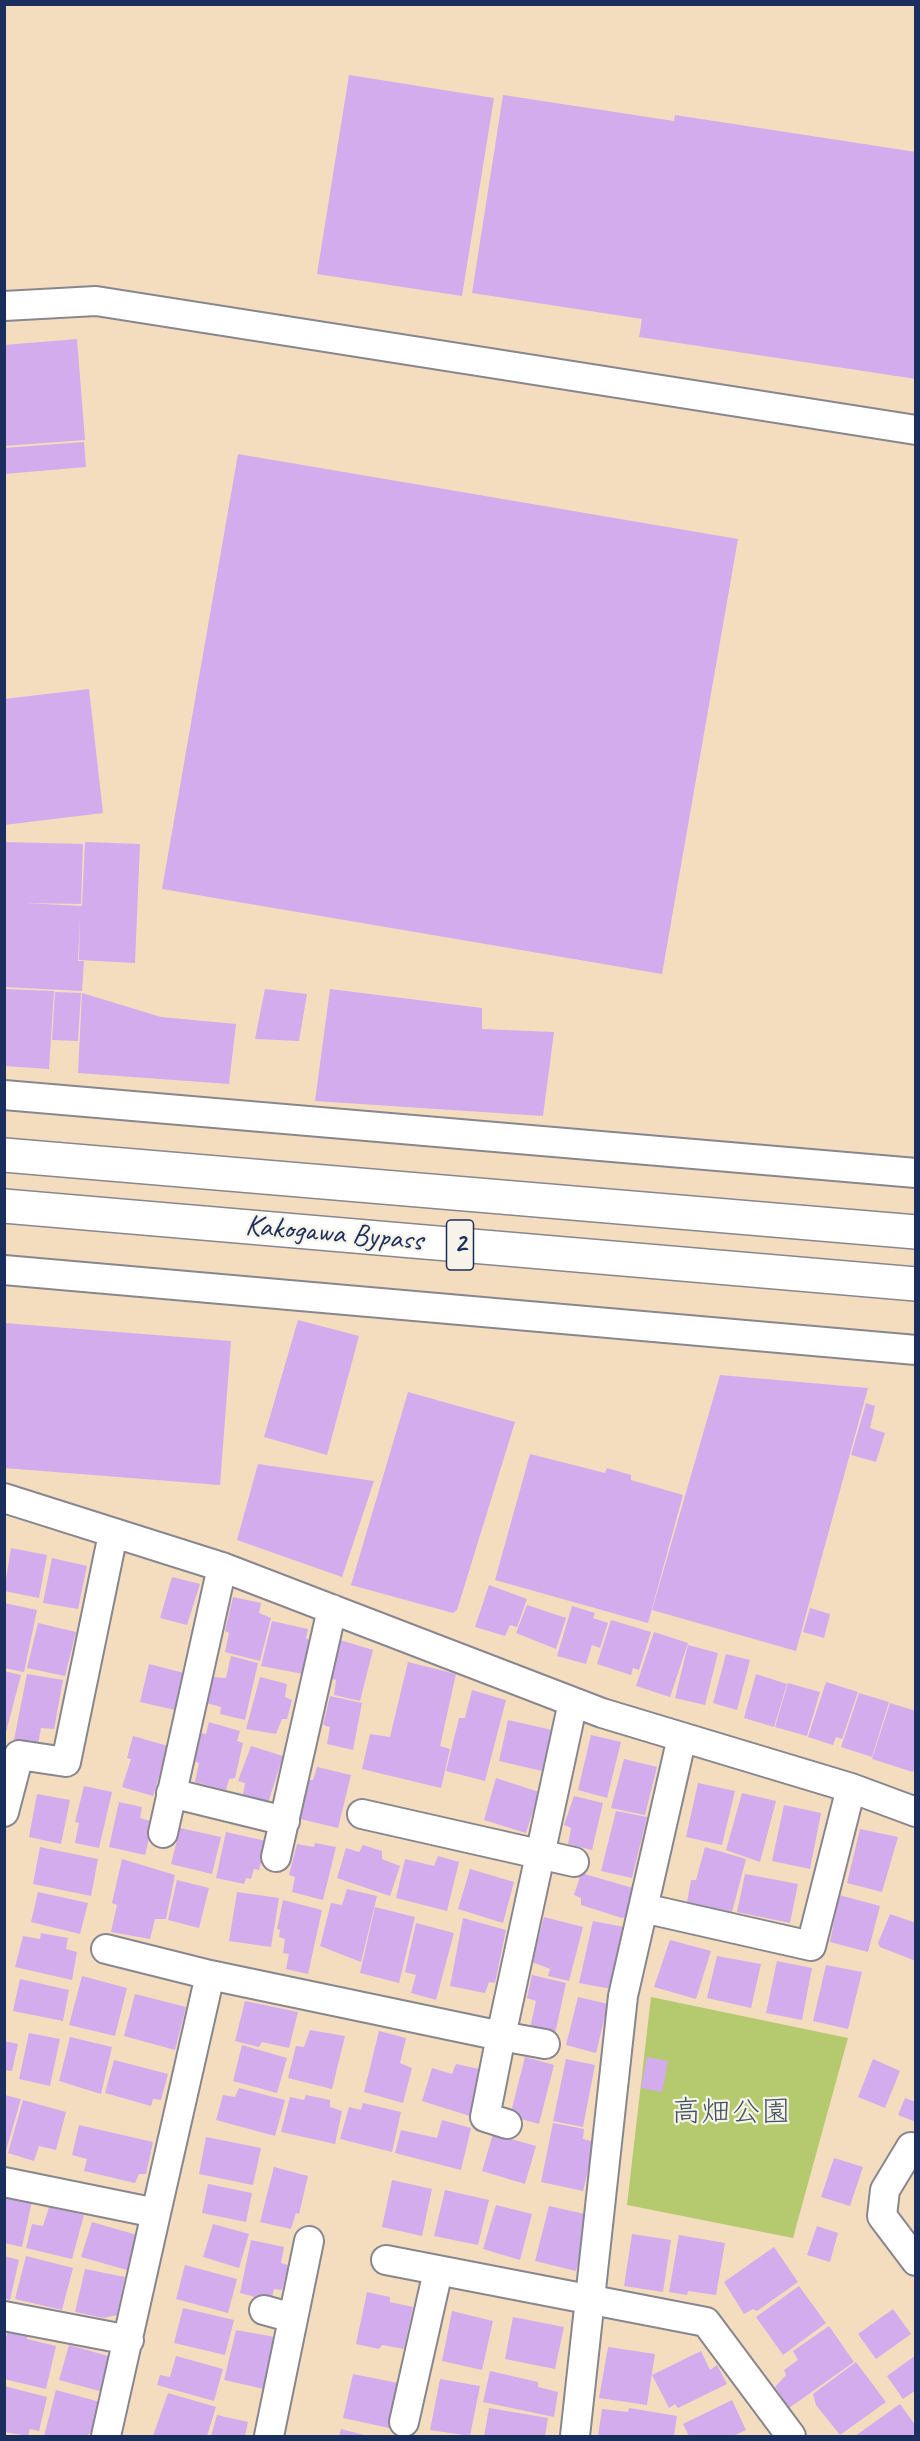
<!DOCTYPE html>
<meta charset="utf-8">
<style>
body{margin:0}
#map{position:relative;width:920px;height:2441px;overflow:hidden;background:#f4dcbf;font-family:Caveat,sans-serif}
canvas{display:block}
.frame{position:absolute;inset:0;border:6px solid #1b2f5e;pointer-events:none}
</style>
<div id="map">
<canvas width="920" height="2441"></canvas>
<div class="frame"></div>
</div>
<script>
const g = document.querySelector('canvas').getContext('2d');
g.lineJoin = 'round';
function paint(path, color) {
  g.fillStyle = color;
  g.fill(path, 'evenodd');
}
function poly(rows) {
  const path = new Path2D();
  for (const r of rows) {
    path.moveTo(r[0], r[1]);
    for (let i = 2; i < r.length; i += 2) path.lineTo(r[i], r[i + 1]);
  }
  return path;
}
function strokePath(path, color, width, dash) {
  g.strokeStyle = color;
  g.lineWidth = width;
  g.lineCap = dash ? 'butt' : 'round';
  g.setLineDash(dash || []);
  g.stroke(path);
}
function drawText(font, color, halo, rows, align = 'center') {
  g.font = font + ' Caveat,"Klee One",sans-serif';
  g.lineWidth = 4.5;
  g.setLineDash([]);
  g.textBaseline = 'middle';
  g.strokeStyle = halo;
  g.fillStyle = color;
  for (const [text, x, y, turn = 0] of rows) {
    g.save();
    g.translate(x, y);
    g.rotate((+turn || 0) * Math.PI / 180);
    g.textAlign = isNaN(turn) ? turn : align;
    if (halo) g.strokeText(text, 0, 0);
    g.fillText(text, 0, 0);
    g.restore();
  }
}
paint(poly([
 [651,1997,848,2038,793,2238,627,2205]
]), '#b5ca6e');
paint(poly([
 [349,75,494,98,462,296,317,274],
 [503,95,674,121,675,115,916,152,916,379,639,337,642,319,472,293],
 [77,339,85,440,4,446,4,345],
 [84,442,86,467,4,474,4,448],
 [238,454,738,539,662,974,162,889],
 [89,689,103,813,4,825,4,699],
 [4,842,83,844,81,904,25,903,82,906,85,842,140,844,135,963,79,960,80,918,78,961,84,961,82,991,4,987],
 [4,989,54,991,49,1069,4,1066],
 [265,989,307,994,299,1041,255,1039],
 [330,989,482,1008,482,1029,554,1032,543,1116,315,1101],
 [55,992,81,993,78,1041,52,1040],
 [82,993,161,1017,236,1024,229,1084,78,1073],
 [298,1320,359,1336,327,1455,264,1437],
 [4,1323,231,1341,220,1485,4,1468],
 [720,1375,868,1388,796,1651,652,1610],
 [408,1392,515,1422,457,1610,453,1613,351,1585],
 [866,1403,875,1406,870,1428,885,1433,876,1462,851,1455],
 [530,1454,605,1473,607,1468,631,1475,631,1480,683,1495,648,1623,495,1580],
 [258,1464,374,1481,342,1577,237,1540],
 [11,1548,47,1555,39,1598,4,1591],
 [52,1558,87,1566,78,1609,43,1603],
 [172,1577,200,1584,187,1625,160,1618],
 [489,1585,527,1599,517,1627,510,1625,505,1636,475,1627],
 [233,1597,261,1603,259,1613,271,1618,260,1661,225,1652,229,1633,225,1631],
 [4,1603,37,1610,24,1672,4,1668],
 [527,1605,566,1618,556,1649,516,1633],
 [572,1606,595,1613,593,1618,608,1623,600,1648,592,1645,586,1664,557,1656],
 [810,1608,830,1614,824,1638,803,1632],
 [611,1620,651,1632,639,1670,633,1668,631,1675,597,1664],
 [272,1621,308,1629,306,1638,311,1641,303,1674,261,1666],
 [38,1623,76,1632,65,1676,27,1668],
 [654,1632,688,1643,670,1697,636,1686],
 [340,1640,373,1650,360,1701,334,1695,336,1680,330,1678],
 [688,1645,718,1653,705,1705,675,1698],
 [726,1654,750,1660,737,1710,713,1703],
 [231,1656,258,1663,245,1720,220,1714,221,1707,206,1703,212,1677,226,1678],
 [408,1662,456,1674,440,1746,450,1749,441,1788,362,1769,370,1734,390,1737],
 [149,1664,184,1673,175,1710,140,1702],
 [4,1671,21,1675,5,1736,4,1735],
 [27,1674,63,1680,54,1729,41,1728,38,1744,14,1740],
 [756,1674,787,1684,774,1727,744,1718],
 [260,1677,287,1684,285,1697,292,1700,287,1719,282,1719,276,1734,246,1729],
 [826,1682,858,1692,842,1739,836,1737,833,1745,808,1737],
 [788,1683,820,1692,807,1736,775,1727],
 [472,1690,506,1700,485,1781,446,1771,459,1718,465,1718],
 [859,1693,889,1702,872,1757,841,1747],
 [330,1696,362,1703,353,1750,327,1744,330,1727,323,1725],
 [890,1703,916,1711,916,1763,913,1772,872,1759],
 [508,1720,552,1730,542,1771,499,1761],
 [209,1722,240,1731,237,1741,243,1743,235,1778,229,1779,226,1790,195,1782,199,1763,193,1761,199,1733,206,1734],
 [591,1735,621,1742,607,1798,578,1790],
 [133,1736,168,1746,153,1796,122,1787,131,1759,127,1758],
 [251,1746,283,1756,268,1803,243,1795,245,1783,238,1781],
 [624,1759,657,1767,645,1815,611,1808],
 [317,1767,351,1775,338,1828,300,1819,309,1780,313,1780],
 [496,1778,539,1792,526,1833,484,1820],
 [698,1783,735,1791,722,1845,686,1837],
 [84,1786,112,1792,99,1848,75,1843,79,1823,75,1822],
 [742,1793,776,1801,760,1862,726,1850],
 [37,1794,70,1800,61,1844,29,1837],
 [574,1796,603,1803,592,1850,568,1844,571,1828,564,1825],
 [119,1802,142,1807,140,1818,153,1822,145,1855,109,1847],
 [784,1805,821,1813,810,1869,772,1861],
 [616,1811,647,1817,632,1878,601,1871],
 [180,1828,221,1837,212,1874,171,1864],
 [860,1829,898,1837,882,1892,847,1883],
 [226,1832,266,1841,259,1870,254,1869,251,1879,246,1878,244,1884,216,1878],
 [315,1843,336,1847,323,1900,292,1892,295,1877,289,1875,297,1844,314,1847],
 [363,1845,382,1851,382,1859,400,1866,390,1896,337,1878,346,1848,359,1852],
 [40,1847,98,1859,91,1896,33,1884],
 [705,1847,746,1859,732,1912,687,1902,691,1880,696,1880],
 [438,1856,459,1862,447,1911,396,1898,405,1859,434,1866],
 [122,1859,175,1875,166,1919,155,1919,150,1939,111,1932,117,1905,112,1903],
 [470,1869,514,1882,503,1923,458,1909],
 [581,1873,633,1888,625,1917,622,1918,581,1905,581,1898,574,1895],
 [745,1874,798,1884,790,1923,737,1912],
 [177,1880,209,1888,199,1928,168,1920],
 [347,1889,377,1896,361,1962,320,1946,331,1903,342,1905],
 [38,1892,88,1903,80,1934,31,1922],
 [237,1892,279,1898,271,1947,229,1941],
 [839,1895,880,1906,868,1952,830,1942],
 [283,1900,322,1910,308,1974,286,1969,289,1954,283,1953,285,1939,279,1937,280,1930,277,1929],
 [375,1907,415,1917,399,1983,360,1973],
 [890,1914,916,1923,916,1961,880,1947,878,1943],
 [544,1917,583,1927,569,1981,548,1976,550,1969,532,1962],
 [463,1918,506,1930,495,1983,489,1982,485,1993,450,1986],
 [593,1921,624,1927,611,1989,579,1983],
 [416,1923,454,1933,436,2000,411,1993,416,1975,405,1972],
 [41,1933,68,1938,66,1949,77,1952,72,1980,15,1967,23,1936,40,1939],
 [670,1940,711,1951,696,1999,654,1987],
 [717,1956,761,1964,751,2008,707,1998],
 [777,1961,812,1968,802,2020,766,2013],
 [826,1965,862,1972,848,2029,813,2021],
 [532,1975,566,1983,555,2034,530,2028,536,2001,527,1998],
 [82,1976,127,1988,115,2036,69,2025],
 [20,1979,69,1990,63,2021,13,2011],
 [135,1994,186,2007,175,2050,124,2036],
 [578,1997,608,2004,596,2053,566,2045],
 [245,2001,298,2012,289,2048,262,2042,259,2047,235,2041],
 [310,2030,345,2036,332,2089,288,2078,296,2046,304,2047],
 [379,2031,406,2038,400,2063,412,2068,403,2103,364,2092],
 [29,2033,60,2039,50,2086,19,2079],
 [70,2037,112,2047,101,2094,59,2081],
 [4,2041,18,2044,12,2071,4,2070],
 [242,2045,287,2058,277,2093,233,2081],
 [525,2057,554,2065,539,2124,510,2116],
 [647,2057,668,2061,662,2092,641,2088],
 [566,2059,595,2065,583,2127,553,2121],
 [873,2059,900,2071,885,2108,858,2097],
 [114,2060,168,2074,161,2100,153,2099,151,2106,105,2093],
 [456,2064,484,2070,470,2116,422,2101,432,2068,452,2074],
 [239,2088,285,2100,275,2136,216,2120,223,2095,235,2097],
 [4,2095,21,2099,5,2154,4,2154],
 [306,2095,330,2100,330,2107,342,2111,335,2144,281,2132,290,2097,304,2100],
 [905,2098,916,2102,916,2122,898,2115],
 [23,2100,66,2112,56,2150,39,2146,34,2161,8,2153],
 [363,2103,401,2112,392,2152,340,2139,349,2107,361,2110],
 [442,2120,471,2128,461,2170,395,2153,401,2130,437,2138],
 [553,2123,584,2129,583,2139,595,2142,583,2191,541,2182],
 [79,2125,153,2142,146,2174,139,2174,135,2183,84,2171,87,2159,72,2155],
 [493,2134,536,2146,525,2184,482,2171],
 [206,2137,261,2148,253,2185,199,2174],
 [834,2158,863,2167,850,2206,821,2197],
 [274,2167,308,2176,299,2214,296,2213,291,2229,260,2222],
 [392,2180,432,2189,422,2236,382,2227],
 [208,2184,252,2193,246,2222,202,2213],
 [445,2190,489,2200,478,2245,434,2236],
 [6,2195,32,2201,22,2247,4,2243],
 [496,2205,532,2214,520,2260,483,2249],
 [549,2206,589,2215,576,2271,535,2261],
 [49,2207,84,2215,72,2259,26,2248,32,2224,43,2226],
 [92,2222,137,2235,127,2270,81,2257],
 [213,2224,249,2234,239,2268,203,2257],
 [817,2226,838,2233,830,2262,807,2255],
 [632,2234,671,2240,663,2292,624,2286],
 [679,2235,725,2243,716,2295,688,2291,687,2295,669,2292],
 [251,2240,284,2247,281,2263,288,2265,282,2290,274,2289,271,2301,240,2293],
 [774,2247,798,2282,757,2311,753,2309,744,2314,724,2282],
 [4,2256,19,2260,10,2300,4,2298],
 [26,2256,73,2268,62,2310,15,2299],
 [185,2265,237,2279,228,2313,176,2299],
 [85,2269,125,2277,117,2315,104,2318,75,2312],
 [799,2286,826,2323,783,2355,756,2317],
 [367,2292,390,2297,390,2302,413,2307,404,2349,382,2345,379,2349,356,2344],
 [183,2308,234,2320,225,2355,174,2343],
 [893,2309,911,2334,876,2359,858,2334],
 [452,2311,493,2321,482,2370,442,2361],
 [513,2317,564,2327,555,2369,505,2359],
 [9,2326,28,2330,27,2339,56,2346,46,2389,4,2379,4,2345],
 [829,2326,854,2362,789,2408,775,2387,786,2375,784,2370,798,2360,793,2351],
 [236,2330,275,2337,264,2389,224,2380],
 [69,2345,112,2357,103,2392,59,2380],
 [608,2347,655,2354,647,2405,599,2398],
 [701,2351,710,2370,717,2365,727,2384,678,2408,675,2404,669,2408,652,2375],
 [916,2355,916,2390,903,2399,887,2376],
 [176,2356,223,2369,214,2401,157,2385,160,2375,170,2377],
 [856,2362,886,2402,840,2435,816,2405,813,2394],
 [490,2371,538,2382,538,2387,558,2392,554,2417,483,2402],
 [353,2374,398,2383,389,2428,343,2418],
 [440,2379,480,2386,470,2436,430,2430],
 [4,2386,47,2397,39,2431,30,2429,28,2436,4,2432],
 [56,2390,100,2402,93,2429,88,2435,44,2436],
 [168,2393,216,2407,207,2436,153,2436],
 [732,2400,746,2430,733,2436,689,2436,683,2424],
 [900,2404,916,2426,916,2434,912,2436,855,2436],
 [489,2408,548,2418,545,2436,484,2436],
 [629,2408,677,2416,674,2436,598,2436,602,2409,628,2412],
 [217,2415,248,2422,245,2436,211,2436],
 [341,2429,368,2436,339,2436]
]), '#d3aced');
const minor = poly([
 [4,306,96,301,916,430],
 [4,1095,916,1173],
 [4,1270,916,1350],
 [4,1498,222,1567,602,1713,851,1788,916,1812],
 [171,1793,285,1821],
 [4,1812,19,1755,66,1762,113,1534],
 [362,1814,574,1862],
 [163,1833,222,1567],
 [276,1857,332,1609],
 [643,1908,811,1946,851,1788],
 [106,1949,210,1975],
 [507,2124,485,2117,501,2036,545,2044],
 [916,2149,911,2147,885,2190,882,2216,916,2261],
 [4,2182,156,2213,106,2436],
 [156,2213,210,1975,501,2036,573,1702],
 [386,2260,706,2322,791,2436],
 [264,2310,293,2318],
 [4,2316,129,2340],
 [404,2422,438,2271],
 [269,2436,309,2241],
 [575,2436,623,1996,682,1737]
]);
const motorway = poly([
 [4,1155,916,1232],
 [4,1206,916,1284]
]);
strokePath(minor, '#88868e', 32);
strokePath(motorway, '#88868e', 36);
strokePath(minor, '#fff', 28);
strokePath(motorway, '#fff', 33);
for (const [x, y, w] of [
 [460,1245,27]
]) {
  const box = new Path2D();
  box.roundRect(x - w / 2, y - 25, w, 50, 4.5);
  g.fillStyle = '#f7f3e8';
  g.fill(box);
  strokePath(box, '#1b2f5e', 1.5);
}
drawText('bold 28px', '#1b2f5e', null, [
 ["2",460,1245]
]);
drawText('30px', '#1b2f5e', '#f7f3e8', [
 ["Kakogawa Bypass",334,1234,5]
]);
drawText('30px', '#425662', '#f7f3e8', [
 ["高畑公園",731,2113]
]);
</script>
